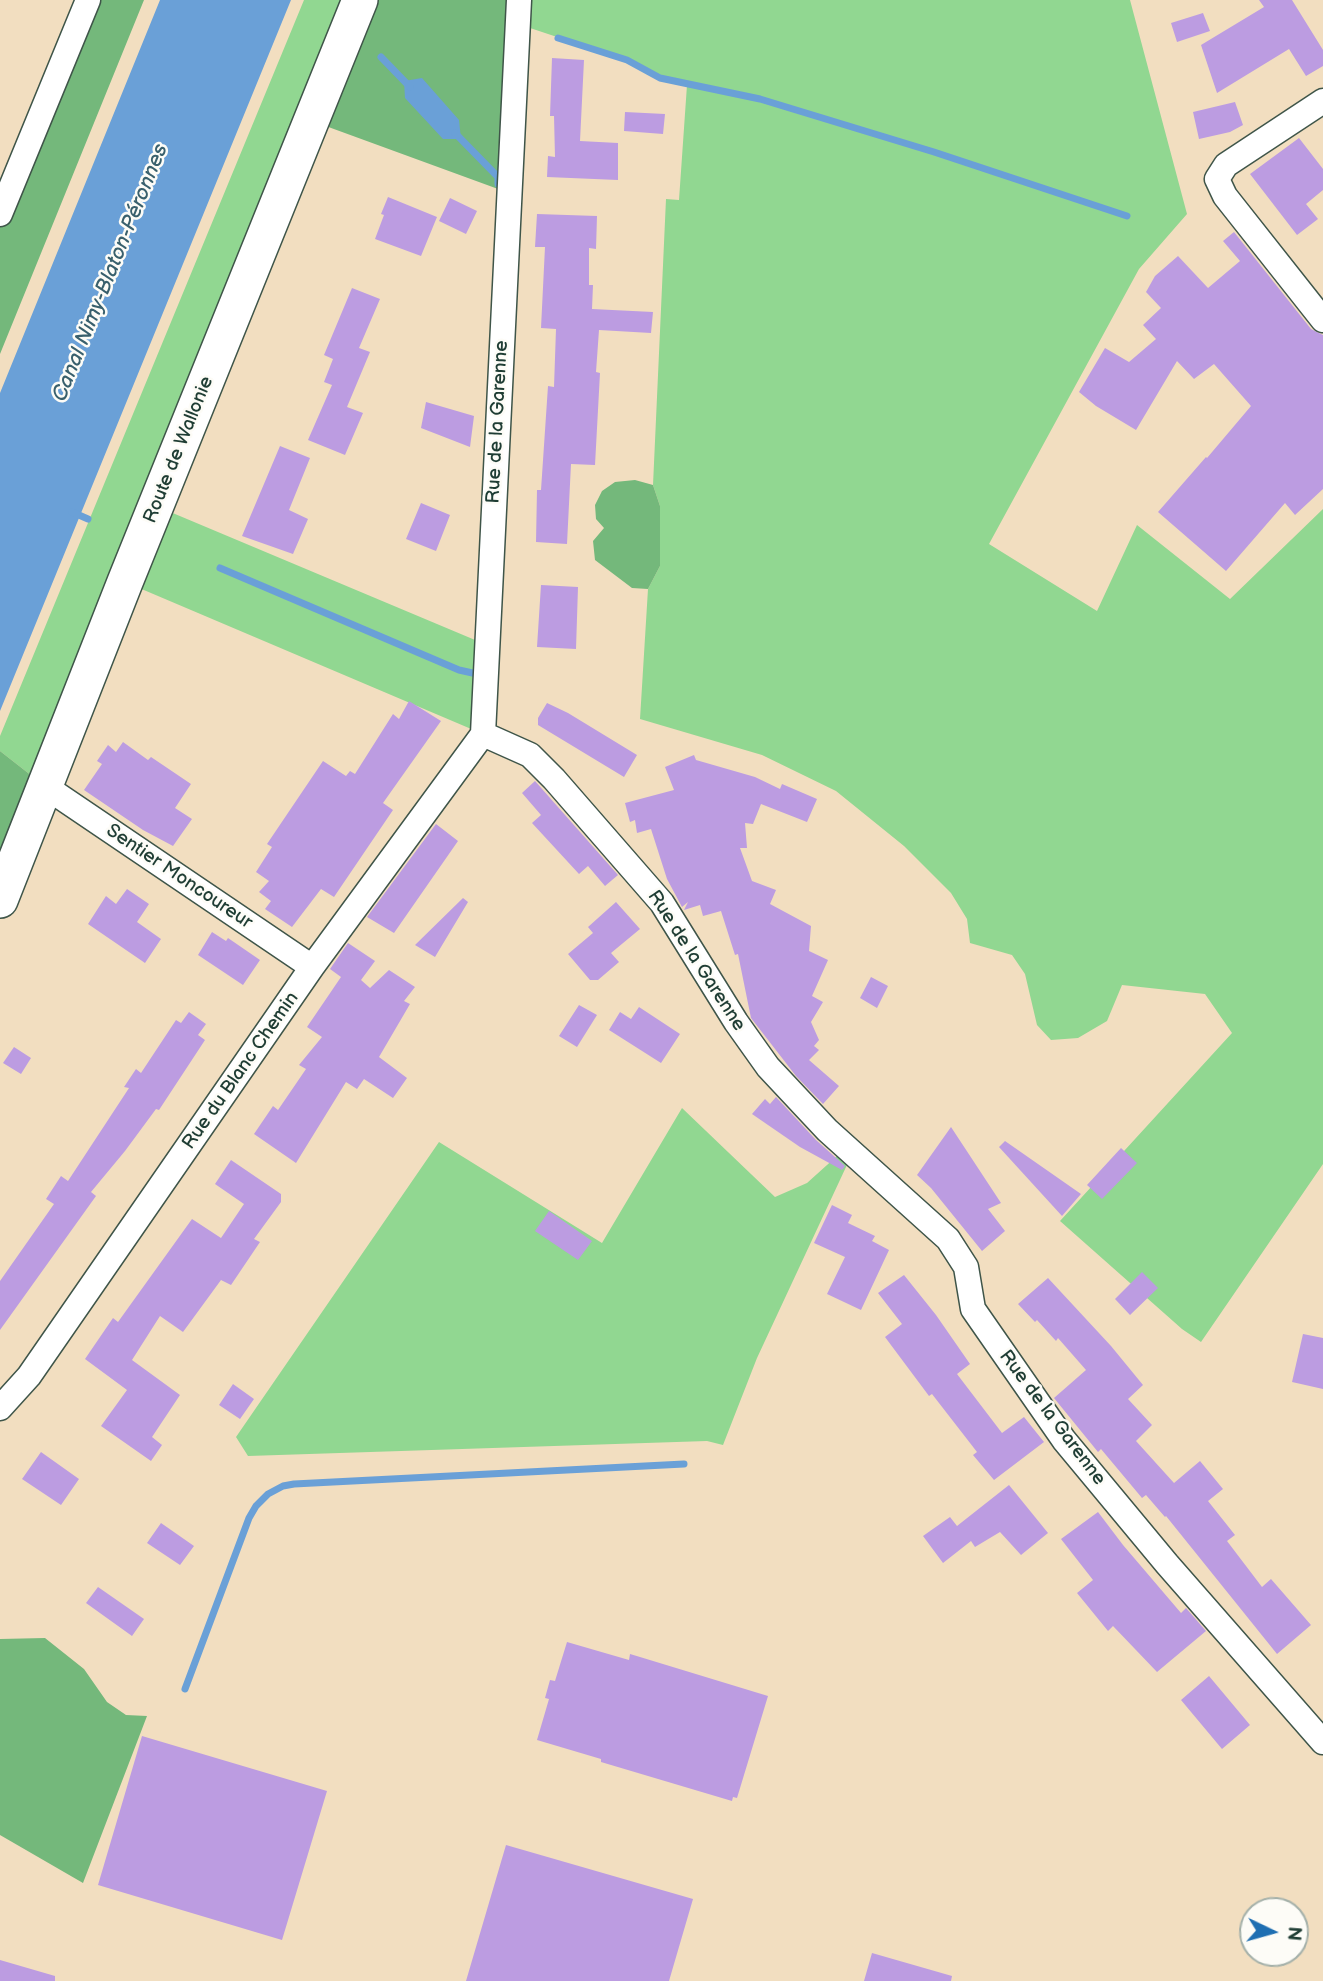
<!DOCTYPE html>
<meta charset="utf-8">
<style>
body{margin:0}
#map{position:relative;width:1323px;height:1981px;overflow:hidden;background:#f2dec0;font-family:"Balsamiq Sans",sans-serif}
canvas{display:block}
.north{position:absolute;left:1239px;top:1897px;width:70px;height:70px;box-sizing:border-box;background:#fdfcf7;border:2px solid #a4b0a9;border-radius:50%;rotate:95deg;font-size:19px;font-weight:700;line-height:28px;text-align:center;color:#1f3d34}
.north::after{content:'';display:block;margin:auto;width:24px;height:32px;background:#1f6fb2;clip-path:polygon(50% 0,100% 100%,50% 72%,0 100%)}
</style>
<div id="map">
<canvas width="1323" height="1981"></canvas>
<div class="north">N</div>
</div>
<script>
const g = document.querySelector('canvas').getContext('2d');
g.lineJoin = 'round';
function paint(path, color) {
  g.fillStyle = color;
  g.fill(path, 'evenodd');
}
function poly(rows) {
  const path = new Path2D();
  for (const r of rows) {
    path.moveTo(r[0], r[1]);
    for (let i = 2; i < r.length; i += 2) path.lineTo(r[i], r[i + 1]);
  }
  return path;
}
function strokePath(path, color, width, dash) {
  g.strokeStyle = color;
  g.lineWidth = width;
  g.lineCap = dash ? 'butt' : 'round';
  g.setLineDash(dash || []);
  g.stroke(path);
}
function drawText(font, color, halo, rows, align = 'center') {
  g.font = font + ' "Balsamiq Sans",sans-serif';
  g.lineWidth = 5;
  g.setLineDash([]);
  g.textBaseline = 'middle';
  g.strokeStyle = halo;
  g.fillStyle = color;
  for (const [text, x, y, turn = 0] of rows) {
    g.save();
    g.translate(x, y);
    g.rotate((+turn || 0) * Math.PI / 180);
    g.textAlign = isNaN(turn) ? turn : align;
    if (halo) g.strokeText(text, 0, 0);
    g.fillText(text, 0, 0);
    g.restore();
  }
}
paint(poly([
 [304,0,360,0,156,506,487,645,483,734,125,582,46,787,0,751,0,736],
 [519,0,1130,0,1187,214,1139,269,989,544,1097,611,1137,525,1230,599,1323,509,1323,1164,1201,1342,1182,1329,1060,1221,1232,1033,1205,994,1122,985,1107,1021,1078,1038,1051,1040,1037,1025,1025,974,1012,955,970,943,967,919,951,893,904,846,836,791,762,755,640,719,648,589,660,566,660,506,653,485,666,199,679,200,687,85,660,78,626,60,518,24],
 [682,1108,775,1197,807,1183,847,1147,853,1152,757,1358,723,1445,707,1441,248,1456,236,1437,439,1142,602,1243]
]), '#91d791');
paint(poly([
 [88,0,144,0,0,354,0,214],
 [360,0,519,0,509,193,312,121],
 [635,480,653,485,660,506,660,566,648,589,632,588,595,560,593,541,604,528,596,519,595,505,602,491,615,482],
 [0,751,46,787,0,900],
 [45,1638,84,1669,107,1702,126,1715,147,1716,83,1883,0,1835,0,1639]
]), '#74b87b');
paint(poly([
 [160,0,291,0,0,711,0,393],
 [422,78,459,120,461,139,443,139,405,98,404,81]
]), '#6aa0d7');
strokePath(poly([
 [558,38,627,60,660,78,760,99,934,152,1127,216],
 [381,57,410,87],
 [455,133,498,177,498,184],
 [72,512,88,519],
 [220,568,459,670,477,674],
 [185,1689,249,1518,256,1506,268,1494,283,1486,294,1484,684,1464]
]), '#6aa0d7', 7);
paint(poly([
 [1259,0,1292,0,1323,50,1323,66,1306,76,1289,49,1217,93,1201,45,1264,7],
 [1203,13,1210,31,1177,42,1171,23],
 [552,58,584,60,580,141,618,143,618,180,547,177,548,156,555,157,554,116,550,116],
 [1235,102,1243,125,1230,132,1199,139,1193,112],
 [625,112,665,114,663,134,624,131],
 [1299,138,1323,169,1323,190,1306,204,1318,219,1297,235,1250,174],
 [388,197,437,217,421,256,375,239,384,215,381,214],
 [450,198,477,211,466,234,439,221],
 [537,214,597,216,596,249,589,248,589,285,593,285,592,309,653,312,651,333,599,330,596,372,600,373,595,465,571,464,567,544,536,542,537,490,541,490,548,386,554,387,556,329,541,328,545,247,535,247],
 [1234,232,1311,329,1323,335,1323,489,1295,515,1285,503,1226,571,1158,512,1206,457,1207,458,1251,406,1214,364,1194,379,1177,361,1136,430,1096,406,1079,392,1105,348,1129,362,1156,339,1143,325,1161,308,1146,292,1155,276,1178,256,1208,288,1240,261,1223,241],
 [352,288,380,299,359,348,370,352,347,407,363,413,345,455,308,440,332,385,324,382,333,359,324,355],
 [426,402,474,416,470,447,421,428],
 [280,446,310,458,289,510,308,519,293,554,242,536],
 [421,503,450,515,436,551,406,539],
 [541,585,578,587,576,649,537,647],
 [409,701,441,721,383,803,393,810,334,897,321,889,292,927,265,909,271,901,259,892,269,881,256,872,272,847,267,844,323,761,346,776,350,771,355,774,393,714,399,719],
 [547,703,568,713,637,755,624,777,538,725,538,718],
 [123,742,148,760,151,757,191,784,175,808,192,819,173,846,143,830,84,790,102,764,97,761,108,745,116,752],
 [694,755,696,760,755,777,780,789,782,784,817,799,807,822,761,804,753,824,745,823,747,848,740,848,752,881,776,890,770,904,811,926,809,951,828,960,812,996,823,1002,811,1022,819,1040,814,1046,819,1050,809,1060,839,1086,823,1104,796,1076,751,1018,738,954,735,955,721,911,703,916,700,905,684,910,688,902,682,907,667,879,651,829,637,833,635,820,630,822,625,803,674,790,665,767],
 [535,781,618,875,605,886,588,866,579,874,532,823,541,815,522,793],
 [436,824,458,841,394,933,367,917],
 [127,889,149,904,137,922,161,939,145,963,88,924,106,896,116,904],
 [463,898,468,902,435,957,415,945],
 [616,902,640,929,611,953,619,962,598,980,590,980,568,954,593,933,588,927],
 [212,932,226,941,228,938,260,960,243,985,198,955],
 [348,943,375,961,361,980,370,988,389,970,415,987,404,1001,410,1004,379,1057,407,1078,393,1098,364,1079,357,1089,346,1082,296,1163,254,1134,273,1106,278,1110,306,1069,299,1065,322,1037,307,1027,341,977,330,969],
 [871,977,888,986,877,1008,860,998],
 [579,1005,597,1015,577,1047,559,1036],
 [639,1007,680,1034,661,1063,609,1030,620,1012,631,1019],
 [189,1012,206,1024,198,1035,205,1040,159,1110,156,1109,125,1151,91,1192,96,1196,0,1330,0,1281,54,1204,46,1199,61,1176,68,1181,129,1088,124,1087,136,1069,141,1073,176,1020,181,1023],
 [14,1047,31,1058,21,1074,3,1063],
 [776,1097,816,1140,845,1166,842,1170,800,1147,752,1114,765,1099,770,1104],
 [951,1127,1001,1203,988,1209,1005,1231,982,1251,931,1188,917,1175],
 [1005,1141,1081,1194,1062,1216,999,1147],
 [1121,1148,1137,1163,1102,1199,1087,1185],
 [231,1160,281,1194,281,1202,254,1239,260,1242,231,1285,221,1280,183,1332,160,1316,132,1360,180,1395,152,1437,162,1445,151,1461,101,1426,127,1390,85,1359,113,1318,118,1322,192,1219,221,1238,244,1204,215,1184],
 [832,1205,852,1215,848,1223,875,1236,872,1241,889,1250,861,1310,827,1294,845,1257,814,1243],
 [549,1211,592,1241,578,1260,535,1231],
 [1142,1272,1158,1288,1130,1315,1115,1299],
 [904,1275,936,1315,970,1364,957,1374,1002,1433,1024,1417,1044,1442,994,1480,973,1455,977,1452,932,1394,929,1396,885,1337,902,1324,878,1293],
 [1048,1278,1111,1346,1143,1385,1128,1399,1152,1425,1136,1441,1174,1483,1200,1461,1223,1489,1208,1501,1235,1535,1227,1541,1262,1587,1271,1579,1311,1625,1277,1654,1166,1516,1165,1517,1146,1495,1142,1498,1101,1449,1098,1452,1054,1398,1086,1370,1058,1338,1056,1341,1037,1320,1035,1322,1018,1304],
 [1303,1334,1323,1338,1323,1389,1292,1382],
 [233,1384,254,1399,240,1419,219,1405],
 [41,1452,79,1479,61,1505,22,1479],
 [1009,1485,1048,1533,1021,1555,1000,1532,975,1547,971,1541,943,1563,923,1536,950,1517,957,1526],
 [1098,1512,1123,1545,1181,1613,1186,1608,1206,1631,1157,1672,1113,1626,1108,1631,1077,1593,1093,1580,1061,1539],
 [161,1523,194,1546,180,1565,147,1543],
 [98,1587,144,1619,132,1636,86,1603],
 [567,1642,629,1660,630,1654,640,1657,768,1696,737,1798,733,1797,732,1801,601,1762,601,1759,537,1740,549,1699,545,1698,550,1680,555,1681],
 [1209,1676,1250,1725,1222,1749,1181,1700],
 [142,1736,327,1791,282,1940,98,1885],
 [506,1845,693,1899,669,1981,466,1981],
 [872,1953,952,1976,951,1981,864,1981],
 [0,1960,55,1976,55,1981,0,1981]
]), '#bc9ce1');
const street = poly([
 [1323,101,1226,165,1217,179,1225,196,1323,320],
 [0,214,88,0],
 [483,734,530,755,554,779,662,903,736,1022,768,1067,827,1130,948,1239,966,1267,973,1309,1064,1440,1167,1564,1323,1742],
 [483,734,519,0],
 [46,787,312,967],
 [0,1408,29,1376,312,967,483,734]
]);
const secondary = poly([
 [0,900,125,582,360,0]
]);
strokePath(street, '#3f5549', 27);
strokePath(secondary, '#3f5549', 38);
strokePath(street, '#fff', 24);
strokePath(secondary, '#fff', 35);
drawText('19px', '#1f3d34', '#fdfcf7', [
 ["Rue de la Garenne",498,422,-87],
 ["Route de Wallonie",179,450,-68],
 ["Sentier Moncoureur",179,877,34],
 ["Rue de la Garenne",696,961,57],
 ["Rue du Blanc Chemin",241,1071,-55],
 ["Rue de la Garenne",1052,1418,53]
]);
drawText('italic 21px', '#39606d', '#fdfcf7', [
 ["Canal Nimy-Blaton-Péronnes",111,273,-68]
]);
</script>
